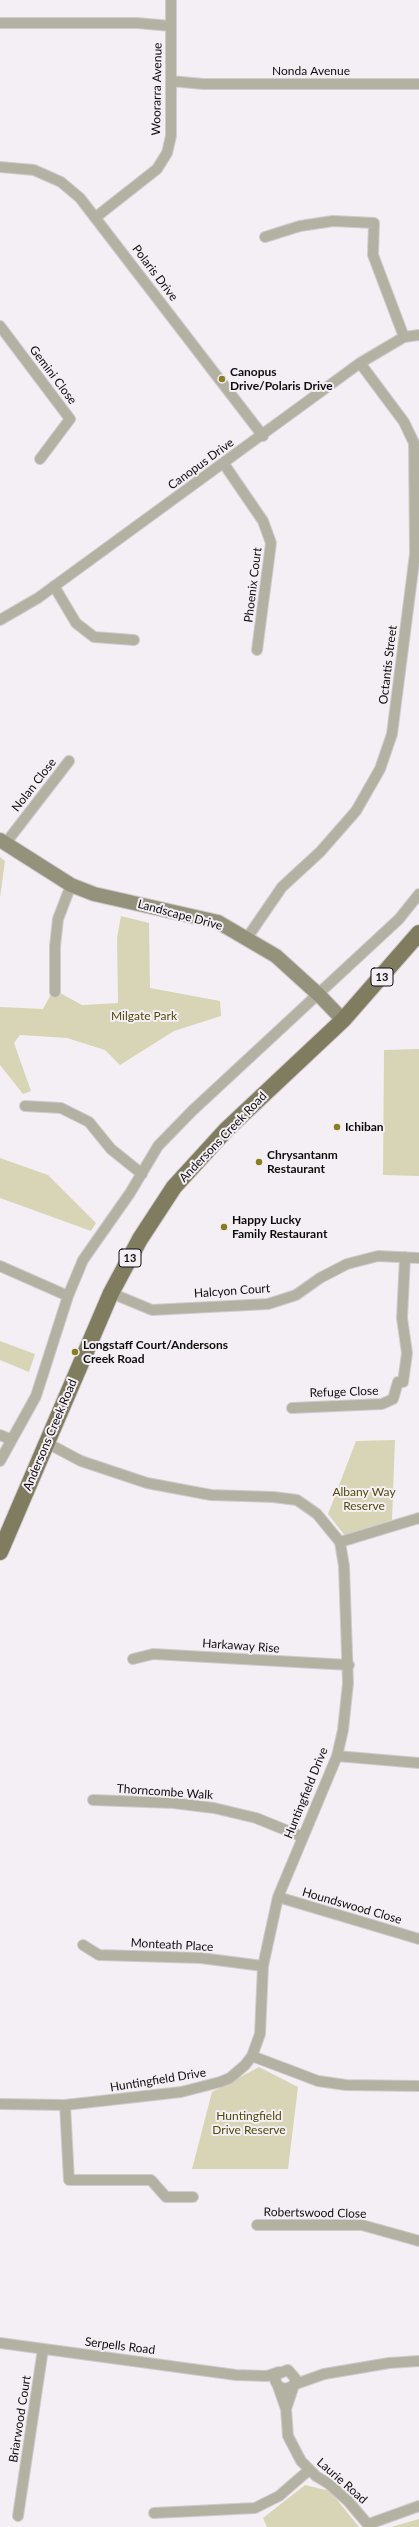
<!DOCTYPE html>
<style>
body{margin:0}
canvas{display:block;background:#f4eff4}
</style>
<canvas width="419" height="2527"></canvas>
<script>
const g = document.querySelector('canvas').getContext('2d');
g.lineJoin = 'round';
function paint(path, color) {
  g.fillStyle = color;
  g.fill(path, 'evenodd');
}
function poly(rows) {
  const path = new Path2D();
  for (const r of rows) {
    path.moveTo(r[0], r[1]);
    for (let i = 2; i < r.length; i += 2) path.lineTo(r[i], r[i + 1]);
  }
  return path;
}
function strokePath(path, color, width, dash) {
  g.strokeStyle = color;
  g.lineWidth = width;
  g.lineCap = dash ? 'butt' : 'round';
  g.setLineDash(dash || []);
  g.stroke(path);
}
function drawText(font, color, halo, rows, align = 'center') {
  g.font = font + ' Lato,sans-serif';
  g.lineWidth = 4;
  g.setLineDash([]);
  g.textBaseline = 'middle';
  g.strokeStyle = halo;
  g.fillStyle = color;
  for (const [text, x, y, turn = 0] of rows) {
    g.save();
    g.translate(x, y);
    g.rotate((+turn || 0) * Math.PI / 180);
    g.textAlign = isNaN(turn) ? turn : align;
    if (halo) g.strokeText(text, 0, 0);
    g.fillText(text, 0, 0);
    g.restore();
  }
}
paint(poly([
 [0,857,5,861,0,898],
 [121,916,149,923,150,988,220,1001,221,1016,174,1031,120,1065,105,1050,67,1038,20,1035,14,1043,31,1091,23,1094,0,1065,0,1007,43,1009,50,996,62,994,82,1005,118,1003,117,938],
 [419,1049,419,1176,383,1175,384,1050],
 [0,1158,48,1175,96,1223,91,1231,0,1198],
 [0,1341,35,1354,29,1372,0,1360],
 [395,1440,392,1520,346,1537,328,1514,356,1441],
 [259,2067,298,2087,288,2169,192,2169,212,2092],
 [305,2485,330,2491,359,2527,267,2527,263,2518],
 [419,2519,419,2527,391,2527]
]), '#d8d5b6');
const street = poly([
 [0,23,137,23,171,26],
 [171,81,203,84,419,84],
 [0,167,34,170,61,182,80,198,263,436],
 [96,217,157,169,167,153,171,136,171,0],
 [265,237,300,226,333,221,374,223,373,255,404,337],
 [0,326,70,419,40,459],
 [224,464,263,521,271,543,257,650],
 [54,586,76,623,94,637,134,640],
 [0,620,38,598,360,363,404,337,419,335],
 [5,844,69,761],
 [247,938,282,887,320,852,356,811,380,769,392,734,415,554,414,443,404,422,360,363],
 [55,992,55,946,58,919,71,885],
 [25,1106,61,1108,89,1122,111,1149,142,1174],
 [0,1266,68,1296],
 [111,1293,152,1310,268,1304,296,1295,320,1278,347,1264,378,1256,419,1258],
 [292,1408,382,1404,393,1399,398,1382,403,1382,407,1353,402,1318,405,1257],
 [0,1435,10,1439],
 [0,1461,36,1396,68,1296,83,1260,130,1193,158,1146,192,1111,399,919,419,894],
 [340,1542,419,1518],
 [133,1659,153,1654,349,1665],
 [337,1756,419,1763],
 [93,1800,173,1803,214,1808,256,1818,303,1837],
 [278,1897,419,1939],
 [83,1945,99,1955,201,1958,263,1966],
 [252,2056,318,2081,346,2085,419,2086],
 [0,2104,65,2105,181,2092,220,2082,230,2078,245,2065,252,2056,260,2034,263,1966,278,1897,337,1756,343,1730,348,1683,344,1566,340,1542,317,1514,297,1500,273,1497,211,1495,147,1483,81,1461,47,1443],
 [65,2105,69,2180,151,2180,166,2197,193,2197],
 [257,2225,362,2225,419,2241],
 [0,2343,236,2375,267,2376,279,2372],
 [293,2385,324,2374,389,2363,419,2361],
 [278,2386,286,2409,288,2436,301,2461,316,2476,329,2484,348,2501,370,2527],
 [286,2409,295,2382,295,2378,288,2370,277,2374,275,2380,278,2386,285,2389,293,2386],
 [154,2513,255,2508,279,2496,309,2470],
 [18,2516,43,2349],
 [369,2524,419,2506]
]);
const secondary = poly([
 [0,840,71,885,94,894,218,922,276,956,319,995,343,1020]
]);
const primary = poly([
 [0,1552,111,1293,140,1239,174,1187,227,1129,343,1020,419,933]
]);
strokePath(street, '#cfcbcf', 12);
strokePath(secondary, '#cfcbcf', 16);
strokePath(primary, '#cfcbcf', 18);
strokePath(street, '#b3b2a2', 10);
strokePath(secondary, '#95927b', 14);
strokePath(primary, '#807c60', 16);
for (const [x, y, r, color] of [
 [222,379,4,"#8a7e25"],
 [337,1127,4,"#8a7e25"],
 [259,1162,4,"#8a7e25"],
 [224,1227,4,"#8a7e25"],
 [75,1352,4,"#8a7e25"]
]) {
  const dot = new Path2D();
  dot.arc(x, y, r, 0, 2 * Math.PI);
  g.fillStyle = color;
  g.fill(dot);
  strokePath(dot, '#f4eff4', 1.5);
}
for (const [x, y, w] of [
 [382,977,22],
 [130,1258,22]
]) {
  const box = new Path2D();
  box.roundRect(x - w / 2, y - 9, w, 18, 3);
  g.fillStyle = '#f4eff4';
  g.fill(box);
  strokePath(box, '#0e0d0e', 1);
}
drawText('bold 11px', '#0e0d0e', null, [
 ["13",382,977],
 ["13",130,1258]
]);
drawText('12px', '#0e0d0e', '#f4eff4', [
 ["Nonda Avenue",311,71],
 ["Woorarra Avenue",157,89,-89],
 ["Polaris Drive",155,273,53],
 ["Gemini Close",53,375,53],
 ["Canopus Drive",201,464,-36],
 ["Phoenix Court",253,585,-83],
 ["Octantis Street",388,665,-83],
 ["Nolan Close",34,785,-52],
 ["Landscape Drive",180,915,15],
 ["Andersons Creek Road",223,1137,-46],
 ["Halcyon Court",232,1291,-4],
 ["Refuge Close",344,1392,-2],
 ["Andersons Creek Road",50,1435,-67],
 ["Harkaway Rise",241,1646,4],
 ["Thorncombe Walk",165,1792,4],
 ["Huntingfield Drive",306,1793,-68],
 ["Houndswood Close",352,1906,16],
 ["Monteath Place",172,1945,3],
 ["Huntingfield Drive",158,2080,-9],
 ["Robertswood Close",315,2213,1],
 ["Serpells Road",120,2346,7],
 ["Briarwood Court",20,2419,-81],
 ["Laurie Road",342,2481,41]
]);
drawText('bold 12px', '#0e0d0e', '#f4eff4', [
 ["Canopus",230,372],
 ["Drive/Polaris Drive",230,386],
 ["Ichiban",345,1127],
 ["Chrysantanm",267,1155],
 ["Restaurant",267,1169],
 ["Happy Lucky",232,1220],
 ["Family Restaurant",232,1234],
 ["Longstaff Court/Andersons",83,1345],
 ["Creek Road",83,1359]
], 'left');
drawText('12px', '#524a0a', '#f4eff4', [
 ["Milgate Park",144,1016],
 ["Albany Way",364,1492],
 ["Reserve",364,1506],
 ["Huntingfield",249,2116],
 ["Drive Reserve",249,2130]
]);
</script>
